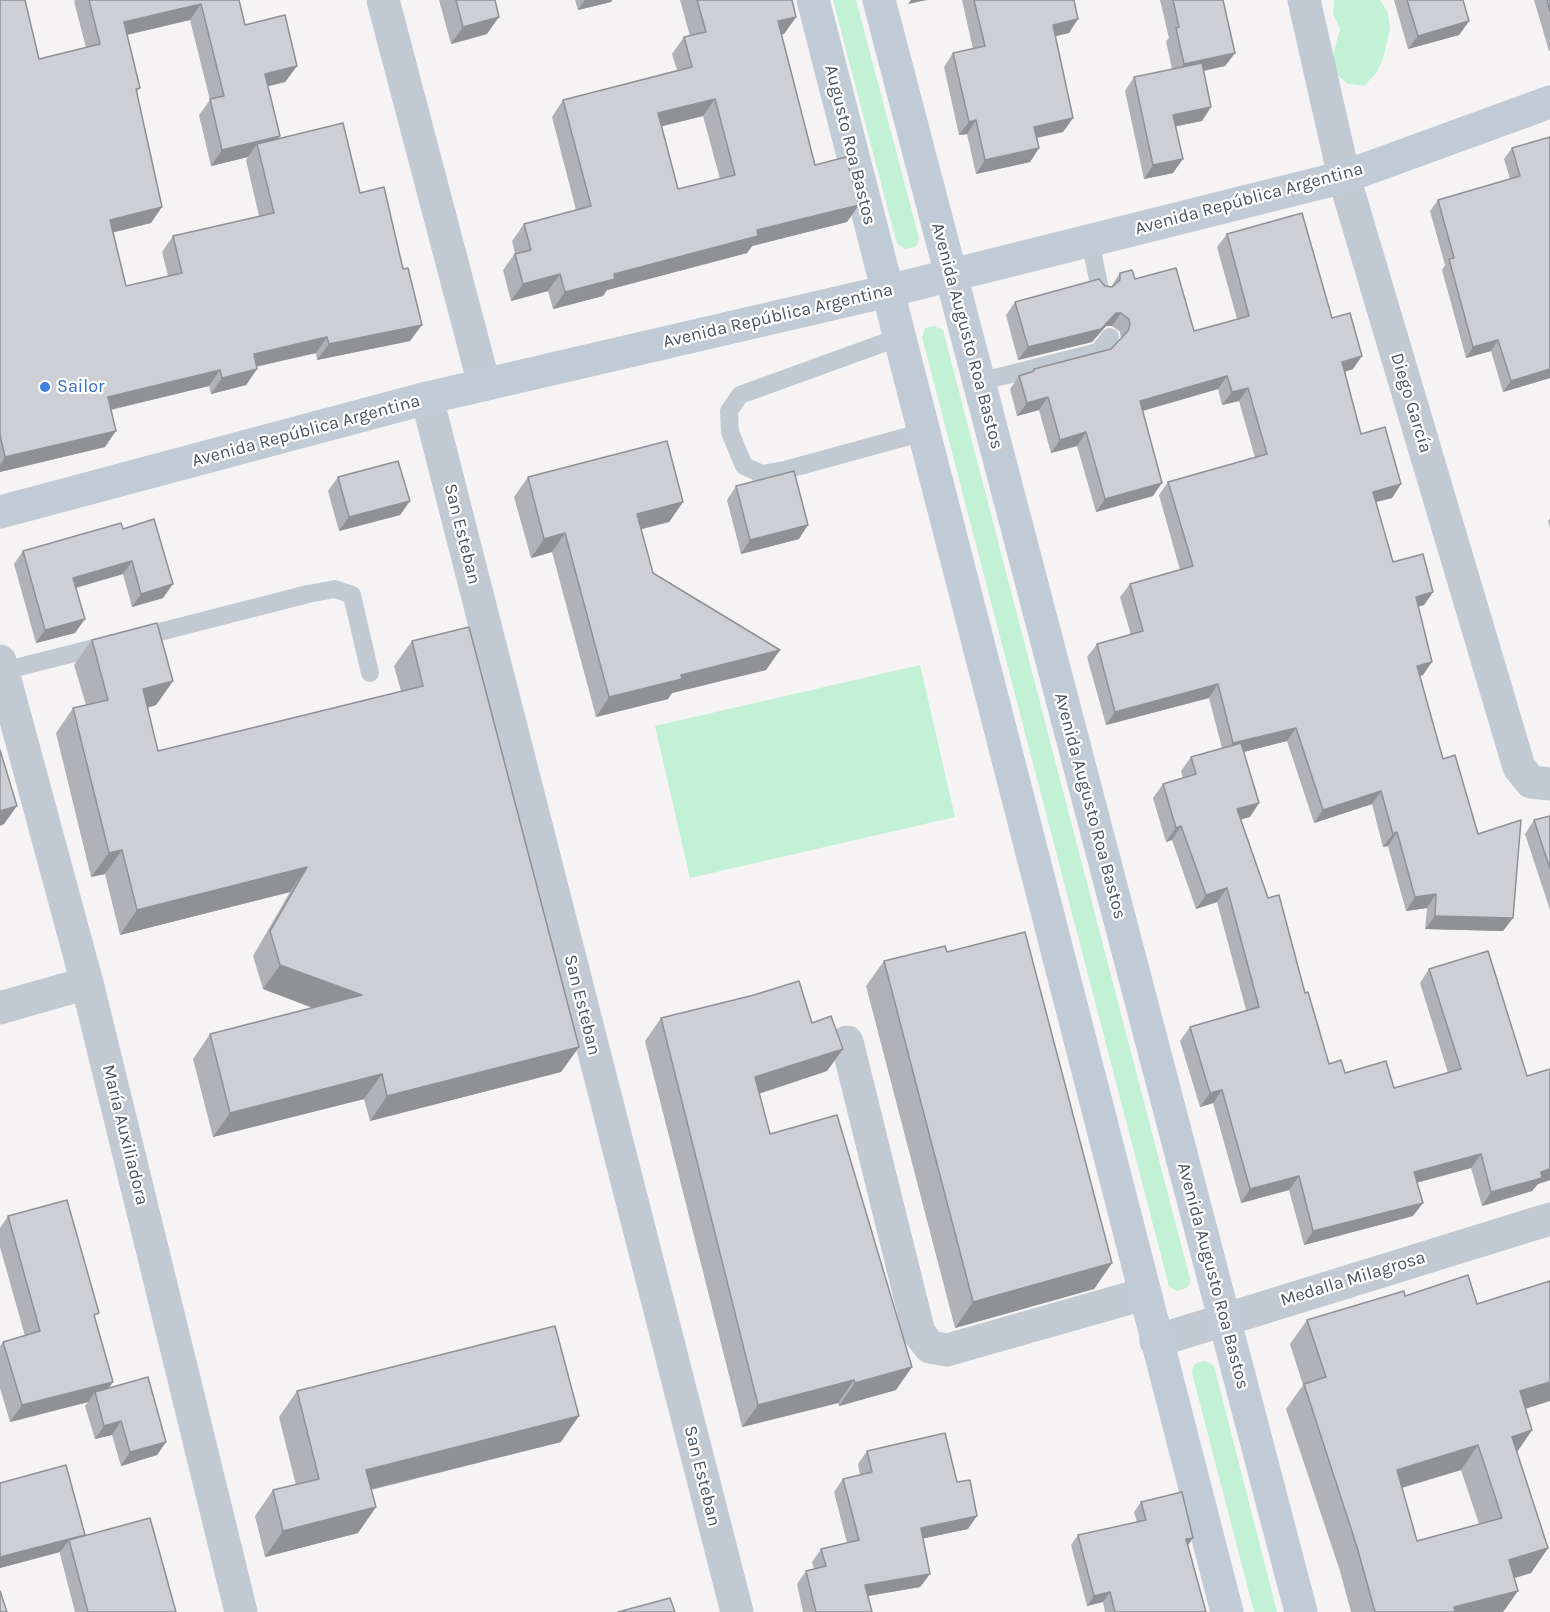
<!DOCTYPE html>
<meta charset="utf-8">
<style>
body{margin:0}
canvas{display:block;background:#f5f3f3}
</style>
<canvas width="1550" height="1612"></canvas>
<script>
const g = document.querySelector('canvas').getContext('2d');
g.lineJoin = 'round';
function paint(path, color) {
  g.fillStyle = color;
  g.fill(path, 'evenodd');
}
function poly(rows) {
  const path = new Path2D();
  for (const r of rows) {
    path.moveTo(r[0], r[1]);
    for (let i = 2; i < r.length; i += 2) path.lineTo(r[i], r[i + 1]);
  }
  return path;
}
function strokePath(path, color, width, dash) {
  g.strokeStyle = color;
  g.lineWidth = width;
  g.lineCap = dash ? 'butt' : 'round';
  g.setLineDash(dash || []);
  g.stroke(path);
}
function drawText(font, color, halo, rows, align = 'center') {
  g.font = font + ' Karla,sans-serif';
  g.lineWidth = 4.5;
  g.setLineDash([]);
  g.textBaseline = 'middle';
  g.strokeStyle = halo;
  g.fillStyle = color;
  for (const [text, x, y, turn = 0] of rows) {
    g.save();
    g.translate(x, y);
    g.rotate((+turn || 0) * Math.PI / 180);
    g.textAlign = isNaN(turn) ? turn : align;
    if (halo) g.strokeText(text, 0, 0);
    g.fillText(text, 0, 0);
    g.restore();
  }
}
paint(poly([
 [833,0,856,0,919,238,918,243,915,247,905,249,897,244],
 [1334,0,1380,0,1388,13,1390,29,1383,59,1376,73,1364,86,1348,84,1336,74,1332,59,1340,29,1333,14],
 [934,326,943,330,1190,1279,1190,1284,1186,1288,1177,1291,1169,1286,922,337,925,328],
 [920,665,955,817,690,878,655,726],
 [1204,1361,1210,1363,1214,1366,1277,1612,1254,1612,1192,1373,1193,1367,1196,1363]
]), '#c3f1d5');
strokePath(poly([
 [1090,241,1100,289],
 [900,337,740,395,729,411,730,432,744,466,762,474,785,470,924,432],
 [979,382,1098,352,1110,337],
 [136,638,308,594,335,589,352,595,370,673],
 [3,671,106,645]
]), '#c1cad2', 18);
strokePath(poly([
 [383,0,484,384],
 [1304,0,1344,177,1519,767,1531,782,1550,784],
 [427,398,737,1612],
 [0,661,87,983,241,1612],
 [0,1008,87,983],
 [847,1042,919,1333,930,1347,947,1350,1144,1294],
 [1156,1341,1550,1219]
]), '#c1cad2', 33);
strokePath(poly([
 [813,0,1227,1612],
 [879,0,1301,1612],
 [0,512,427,398,888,291,1344,177,1550,102]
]), '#c1cbd6', 33);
paint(poly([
 [0,0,39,59,86,48,74,1,75,0,239,0,245,25,297,66,285,82,268,86,278,139,360,193,410,341,317,360,316,353,257,366,257,369,246,385,211,394,209,386,111,410,105,447,0,472],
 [190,20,210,100,199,115,211,166,248,157,246,160,259,216,173,236,162,252,168,276,126,286,113,232,151,223,137,92,140,88,127,35],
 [439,0,495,0,487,34,451,44],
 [575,0,612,0,611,2,578,10],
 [680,0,792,0,796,17,784,34,781,34,815,165,847,222,752,246,747,253,607,290,603,296,553,309,548,291,511,301,503,270,515,253,512,241,524,224,576,210,552,117,563,100,677,70,672,54,684,37,690,36],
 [703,116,720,179,678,189,662,126],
 [962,0,1074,0,1069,33,1055,36,1073,118,1063,132,1037,138,1039,148,1030,162,976,174,967,134,959,135,944,67,953,53,973,49],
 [1160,0,1223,0,1235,53,1225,66,1204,71,1211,107,1202,121,1175,126,1173,173,1144,179,1125,91,1134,77,1172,69,1166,41,1169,38],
 [1394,0,1463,0,1469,21,1459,35,1408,49],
 [1534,0,1550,0,1550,51,1549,51],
 [1550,137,1550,378,1503,392,1491,351,1466,358,1442,270,1445,265,1430,211,1438,200,1510,179,1504,159,1512,148],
 [1227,234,1332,318,1353,369,1345,372,1361,434,1401,484,1392,498,1376,502,1393,562,1433,592,1424,605,1418,606,1423,675,1420,676,1443,759,1478,834,1513,918,1503,931,1425,929,1427,908,1406,911,1388,846,1383,847,1372,804,1314,823,1287,741,1243,752,1259,803,1250,817,1241,819,1268,898,1305,993,1329,1064,1345,1073,1394,1088,1448,1073,1420,983,1429,969,1527,1076,1550,1069,1550,1180,1538,1184,1532,1191,1482,1206,1471,1168,1417,1182,1413,1216,1304,1245,1289,1190,1241,1203,1213,1103,1200,1107,1180,1041,1190,1027,1246,1010,1217,902,1196,909,1172,840,1166,842,1153,798,1163,784,1183,778,1181,771,1191,757,1222,748,1209,698,1106,725,1087,657,1097,644,1131,635,1120,597,1130,584,1180,570,1159,495,1168,482,1255,458,1239,401,1222,405,1218,389,1143,411,1153,496,1096,512,1077,446,1051,453,1039,410,1017,416,1010,389,1019,376,1032,372,1034,369,1111,349,1121,338,1120,332,1112,326,1106,326,1092,342,1018,360,1006,315,1015,302,1105,286,1111,287,1120,273,1135,279,1194,331,1237,319,1217,247],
 [338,477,410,501,400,515,339,531,328,491],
 [528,477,683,502,669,522,641,529,653,573,780,650,766,670,672,693,668,699,596,717,552,552,531,558,514,497],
 [736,486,799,539,741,554,727,500],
 [1550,518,1550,528,1548,521],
 [123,529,163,598,132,607,123,574,76,588,75,633,36,643,14,564,23,551],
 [92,640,173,681,156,705,147,708,158,751,401,691,394,666,412,641,579,1047,561,1072,370,1121,364,1099,213,1137,193,1059,210,1034,313,1008,263,989,253,956,290,892,120,935,105,874,91,877,56,733,73,708,86,705,74,665],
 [1550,816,1550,910,1525,834,1534,820],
 [884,961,1112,1263,1094,1289,955,1328,866,986],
 [661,1018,812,1023,843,1049,827,1071,759,1094,770,1134,896,1390,839,1406,838,1403,742,1427,645,1041],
 [8,1216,95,1319,113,1382,108,1388,166,1442,157,1455,121,1466,112,1435,95,1439,85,1406,88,1402,10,1422,0,1388,0,1346,3,1342,25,1336,0,1247,0,1228],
 [1405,1296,1477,1304,1525,1409,1532,1430,1517,1452,1548,1548,1531,1573,1514,1578,1518,1591,1503,1612,1351,1612,1340,1571,1286,1409,1303,1385,1290,1344,1307,1320],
 [1461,1470,1479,1524,1417,1541,1402,1488],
 [297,1391,561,1442,371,1490,376,1507,358,1533,265,1557,255,1516,273,1490,296,1485,279,1417],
 [867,1451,968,1529,923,1538,930,1574,920,1587,868,1596,872,1612,803,1612,797,1584,806,1571,814,1569,812,1562,821,1549,847,1543,834,1492,843,1479,860,1475,858,1464],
 [0,1483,85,1535,84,1536,176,1612,75,1612,60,1554,60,1552,0,1568],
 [1141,1502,1193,1538,1188,1545,1206,1612,1105,1612,1103,1602,1087,1606,1071,1545,1078,1535,1137,1522,1134,1512]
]), '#b0b2b7');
paint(poly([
 [585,0,612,0,611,2,578,10],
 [911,0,927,0,908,4],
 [201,4,190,20,113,38,124,22],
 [499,17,487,34,451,44,463,27],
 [796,17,784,34,766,38,778,21],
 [1078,19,1069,33,1043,39,1053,25],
 [1469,21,1459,35,1408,49,1418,36],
 [1235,53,1225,66,1174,77,1184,64],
 [297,66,285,82,253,90,265,74],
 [715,99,703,116,647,130,658,113],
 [1211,107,1202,121,1163,129,1173,115],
 [1073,118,1063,132,1025,140,1034,127],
 [976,120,967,134,959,135,969,122],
 [280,136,269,152,257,144,248,157,211,166,222,150],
 [1039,148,1030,162,976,174,985,160],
 [1183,159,1173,173,1144,179,1153,165],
 [859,205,847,222,752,246,747,253,607,290,603,296,553,309,565,292,614,274,757,230],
 [162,207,151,223,99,236,110,220],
 [560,274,548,291,511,301,523,284],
 [1116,313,1121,313,1112,326,1106,326,1092,342,1018,360,1028,347],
 [422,325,410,341,317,360,329,344],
 [327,337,316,353,242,370,254,354],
 [1498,340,1491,351,1466,358,1473,347],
 [1362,356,1353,369,1333,375,1342,362],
 [257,369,246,385,211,394,222,378],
 [1550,369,1550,378,1503,392,1511,381],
 [220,370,209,386,96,413,108,397],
 [1227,376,1218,389,1131,414,1140,401],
 [1248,388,1239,401,1222,405,1232,392],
 [1048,397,1039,410,1017,416,1027,403],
 [116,431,105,447,0,472,0,465,5,457],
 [1086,432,1077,446,1051,453,1060,440],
 [1162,483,1153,496,1096,512,1105,499],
 [1401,484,1392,498,1364,505,1373,492],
 [410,501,400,515,339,531,349,517],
 [683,502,669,522,623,534,637,514],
 [808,525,799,539,741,554,750,540],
 [565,533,552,552,531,558,544,539],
 [132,561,123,574,64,591,73,578],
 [173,584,163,598,132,607,141,594],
 [1433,592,1424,605,1407,610,1416,597],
 [85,619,75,633,36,643,45,630],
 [780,650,766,670,672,693,668,699,596,717,609,697,681,675],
 [1432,662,1423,675,1408,679,1417,666],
 [173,681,156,705,125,714,143,689],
 [1218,684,1209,698,1106,725,1115,712],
 [1296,728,1287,741,1224,757,1233,743],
 [1381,791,1372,804,1314,823,1323,810],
 [1259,803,1250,817,1228,823,1237,809],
 [17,806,4,824,0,826,0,811],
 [1181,826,1172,840,1166,842,1176,828],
 [1397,832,1388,846,1383,847,1393,834],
 [122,850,105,874,91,877,109,853],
 [307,867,290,892,120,935,137,910],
 [1227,888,1217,902,1196,909,1206,895],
 [1436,894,1427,908,1406,911,1415,897],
 [1435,916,1513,918,1503,931,1425,929],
 [280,965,362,995,345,1020,263,989],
 [579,1047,561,1072,370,1121,387,1096],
 [843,1049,827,1071,739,1100,755,1077],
 [382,1074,364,1099,213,1137,230,1113],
 [1222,1090,1213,1103,1200,1107,1210,1093],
 [1481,1154,1471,1168,1405,1186,1414,1172],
 [1550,1169,1550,1180,1538,1184,1532,1191,1482,1206,1491,1192],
 [1299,1176,1289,1190,1241,1203,1250,1189],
 [1423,1203,1413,1216,1304,1245,1313,1231],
 [1112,1263,1094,1289,955,1328,973,1302],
 [912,1367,896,1390,839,1406,855,1383],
 [854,1380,838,1403,742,1427,758,1405],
 [113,1382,101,1399,95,1392,88,1402,10,1422,22,1405],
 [1550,1382,1550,1401,1503,1416,1520,1391],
 [579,1416,561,1442,348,1495,366,1470],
 [121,1421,112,1435,95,1439,104,1426],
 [1532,1430,1515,1455,1512,1437],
 [166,1442,157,1455,121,1466,130,1452],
 [1478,1445,1461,1470,1380,1494,1397,1470],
 [376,1507,358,1533,265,1557,283,1531],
 [977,1516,968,1529,912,1541,921,1528],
 [85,1535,75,1549,69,1540,60,1552,0,1568,0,1557],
 [1193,1538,1186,1548,1186,1539],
 [1548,1548,1531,1573,1492,1585,1509,1560],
 [930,1574,920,1587,856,1598,865,1585],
 [1518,1591,1503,1612,1450,1612,1454,1607],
 [1110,1592,1103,1602,1087,1606,1094,1596]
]), '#909195');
const building = poly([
 [0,0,25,0,39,59,100,44,89,0,239,0,245,25,285,15,297,66,265,74,280,136,222,150,210,99,224,96,201,4,124,22,140,88,136,89,162,207,110,220,126,286,182,273,173,236,274,213,257,144,343,123,360,193,384,187,403,269,408,268,422,325,329,344,327,337,254,354,257,369,222,378,220,370,108,397,116,431,5,457,0,435,0,0],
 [456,0,495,0,499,17,463,27,456,0],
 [697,0,792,0,796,17,778,21,815,165,846,157,859,205,757,230,758,236,614,274,615,279,565,292,560,274,523,284,515,254,531,250,524,224,591,206,563,100,692,67,684,37,706,32,697,0],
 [715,99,735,175,678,189,658,113,715,99],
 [974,0,1074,0,1078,19,1053,25,1073,118,1034,127,1039,148,985,160,976,120,969,122,953,53,985,46,974,0],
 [1173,0,1223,0,1235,53,1184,64,1176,28,1179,27,1173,0],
 [1407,0,1463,0,1469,21,1418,36,1407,0],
 [1547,0,1550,0,1550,11,1547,0],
 [1202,63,1211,107,1173,115,1183,159,1153,165,1134,77,1202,63],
 [1550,137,1550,369,1511,381,1498,340,1473,347,1449,259,1454,258,1438,200,1520,176,1512,148,1550,137],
 [1302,213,1332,318,1350,313,1362,356,1342,362,1361,434,1385,427,1401,484,1373,492,1393,562,1423,554,1433,592,1416,597,1432,662,1417,666,1443,759,1455,755,1478,834,1521,820,1513,918,1435,916,1436,894,1415,897,1397,832,1393,834,1381,791,1323,810,1296,728,1233,743,1218,684,1115,712,1097,644,1143,631,1130,584,1193,566,1168,482,1267,454,1248,388,1232,392,1227,376,1140,401,1162,483,1105,499,1086,432,1060,440,1048,397,1027,403,1019,376,1034,371,1034,369,1111,349,1128,331,1130,325,1129,319,1121,313,1116,313,1101,329,1028,347,1015,302,1099,279,1105,286,1112,287,1120,280,1120,273,1132,270,1135,279,1176,268,1194,331,1249,316,1227,234,1302,213],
 [667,441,683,502,637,514,653,573,780,650,681,675,682,679,609,697,565,533,544,539,528,477,667,441],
 [398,461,410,501,349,517,338,477,398,461],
 [794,471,808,525,750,540,736,486,794,471],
 [154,519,173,584,141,594,132,561,73,578,85,619,45,630,23,551,121,523,123,529,154,519],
 [157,623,173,681,143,689,158,751,423,686,412,641,469,627,579,1047,387,1096,382,1074,230,1113,210,1034,362,995,280,965,270,931,307,867,137,910,122,850,109,853,73,708,108,700,92,640,157,623],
 [1241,743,1259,803,1237,809,1268,898,1279,895,1305,993,1308,992,1329,1064,1341,1060,1345,1073,1386,1061,1394,1088,1461,1069,1429,969,1488,951,1527,1076,1550,1069,1550,1169,1541,1172,1542,1178,1491,1192,1481,1154,1414,1172,1423,1203,1313,1231,1299,1176,1250,1189,1222,1090,1210,1093,1190,1027,1259,1007,1227,888,1206,895,1181,826,1176,828,1163,784,1196,774,1191,757,1241,743],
 [0,750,17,806,0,811,0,750],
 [1550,816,1550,869,1534,820,1550,816],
 [1025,932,1112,1263,973,1302,884,961,945,946,947,952,1025,932],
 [799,981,812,1023,831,1016,843,1049,755,1077,770,1134,837,1115,912,1367,855,1383,854,1380,758,1405,661,1018,754,995,799,981],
 [67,1200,99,1313,94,1315,113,1382,22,1405,3,1342,40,1331,8,1216,67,1200],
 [1468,1275,1477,1304,1550,1281,1550,1382,1520,1391,1532,1430,1512,1437,1548,1548,1509,1560,1518,1591,1454,1607,1455,1612,1375,1612,1357,1547,1304,1384,1326,1377,1307,1320,1404,1291,1405,1296,1468,1275],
 [1478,1445,1502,1518,1417,1541,1397,1470,1478,1445],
 [555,1326,579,1416,366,1470,376,1507,283,1531,273,1490,319,1479,297,1391,555,1326],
 [148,1377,166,1442,130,1452,121,1421,104,1426,95,1392,148,1377],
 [945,1433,957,1482,970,1480,977,1516,921,1528,930,1574,865,1585,872,1612,816,1612,806,1571,826,1566,821,1549,859,1540,843,1479,872,1472,867,1451,945,1433],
 [66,1465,85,1535,0,1557,0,1483,66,1465],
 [1182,1492,1193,1538,1186,1539,1206,1612,1115,1612,1110,1592,1094,1596,1078,1535,1146,1520,1141,1502,1182,1492],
 [150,1518,176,1612,88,1612,69,1540,150,1518],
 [0,1591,7,1612,0,1612,0,1591],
 [670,1598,675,1612,618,1612,670,1598]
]);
paint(building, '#cdcfd5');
strokePath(building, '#909195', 1.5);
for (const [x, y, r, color] of [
 [45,387,6,"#3f7fe0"]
]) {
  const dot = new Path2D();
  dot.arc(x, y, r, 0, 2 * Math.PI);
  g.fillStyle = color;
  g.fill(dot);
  strokePath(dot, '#fff', 2);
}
drawText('18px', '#4a5661', '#fff', [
 ["Augusto Roa Bastos",850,145,76],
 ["Avenida República Argentina",1249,199,-15],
 ["Avenida República Argentina",778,316,-13],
 ["Avenida Augusto Roa Bastos",967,336,75],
 ["Diego García",1411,403,73],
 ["Avenida República Argentina",306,431,-15],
 ["San Esteban",462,534,76],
 ["Avenida Augusto Roa Bastos",1090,806,75],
 ["San Esteban",582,1005,76],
 ["María Auxiliadora",125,1135,76],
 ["Avenida Augusto Roa Bastos",1213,1276,75],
 ["Medalla Milagrosa",1353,1279,-17],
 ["San Esteban",702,1476,76]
]);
drawText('18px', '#366cbe', '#fff', [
 ["Sailor",57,387]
], 'left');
</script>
